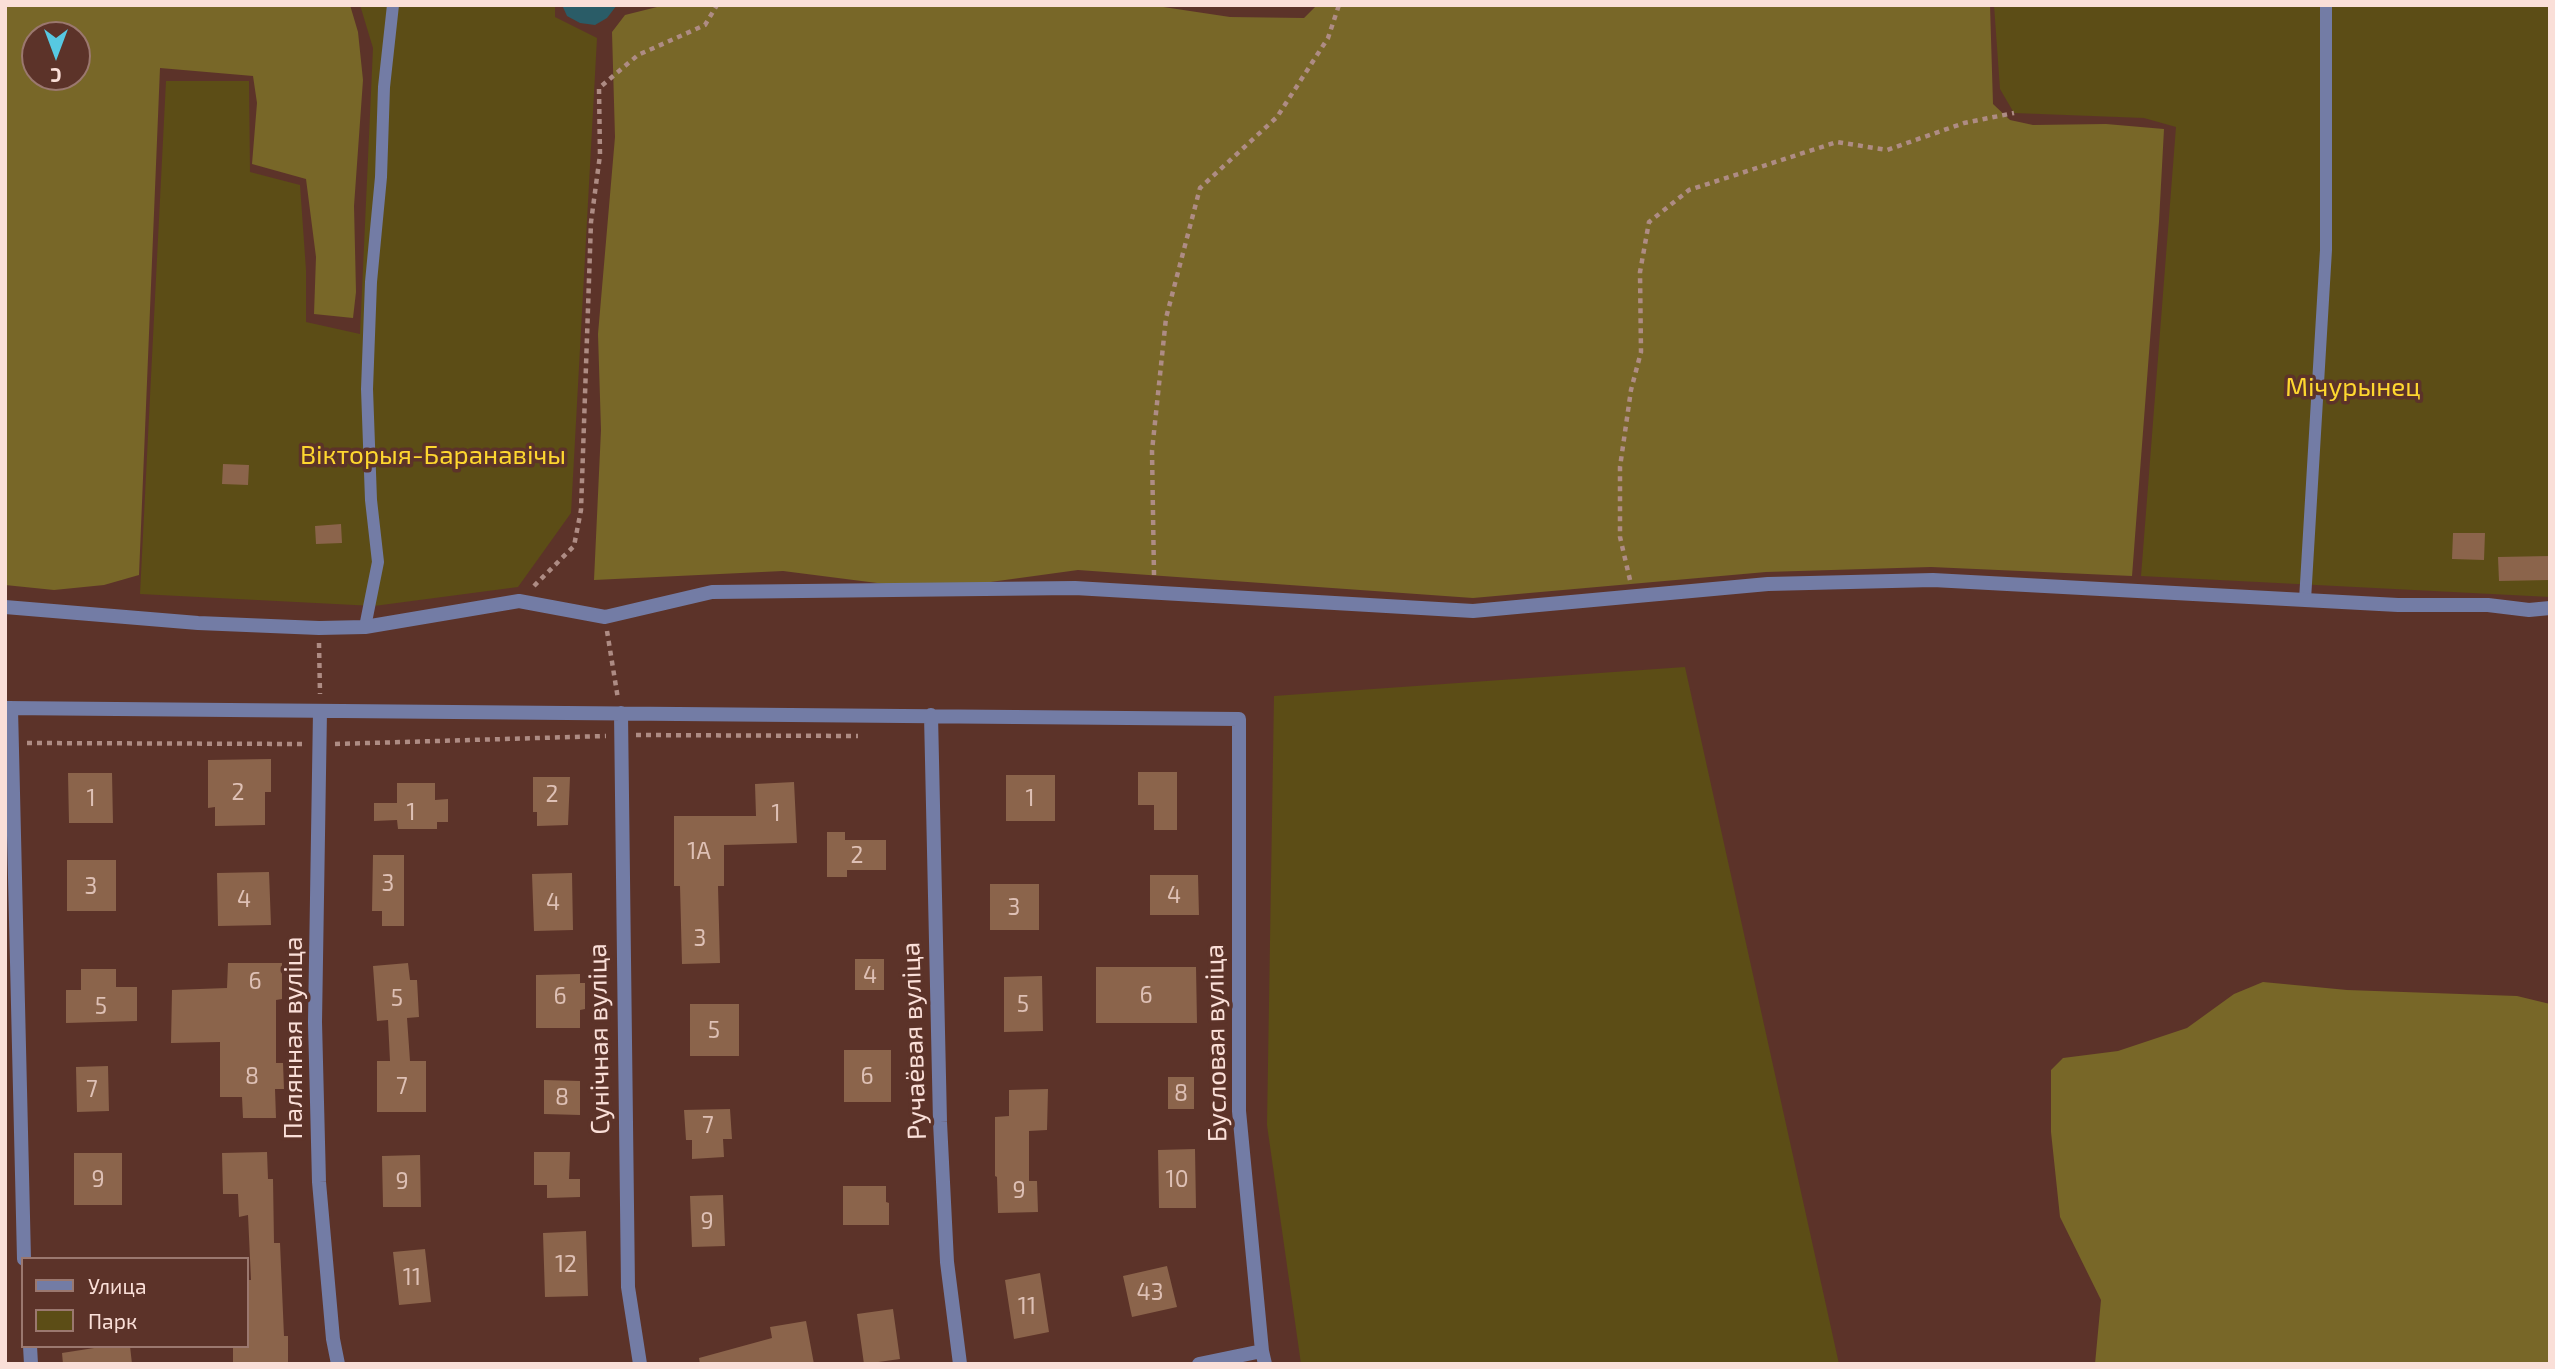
<!DOCTYPE html>
<meta charset="utf-8">
<style>
body{margin:0}
#map{position:relative;width:2555px;height:1369px;overflow:hidden;background:#5c3329;font-family:"Exo 2",sans-serif}
canvas{display:block}
.frame{position:absolute;inset:0;border:7px solid #fadfd8;pointer-events:none}
.legend{position:absolute;left:21px;top:1257px;width:228px;height:91px;box-sizing:border-box;background:#5c3329;border:2px solid #9b786f;margin:0;padding:9px 12px;list-style:none;font-size:21px;color:#fadfd8}
.legend li{display:flex;align-items:center;gap:14px;height:35px}
.legend b{width:35px;border:2px solid #9b786f}
.north{position:absolute;left:21px;top:21px;width:70px;height:70px;box-sizing:border-box;background:#5c3329;border:2px solid #9b786f;border-radius:50%;rotate:180deg;font-size:19px;font-weight:700;line-height:28px;text-align:center;color:#fadfd8}
.north::after{content:'';display:block;margin:auto;width:24px;height:32px;background:#57c9e2;clip-path:polygon(50% 0,100% 100%,50% 72%,0 100%)}
</style>
<div id="map">
<canvas width="2555" height="1369"></canvas>
<div class="frame"></div>
<ul class="legend">
<li><b style="height:9px;background:#737ca5"></b>Улица</li>
<li><b style="height:19px;background:#5c4d16"></b>Парк</li>
</ul>
<div class="north">С</div>
</div>
<script>
const g = document.querySelector('canvas').getContext('2d');
g.lineJoin = 'round';
function paint(path, color) {
  g.fillStyle = color;
  g.fill(path, 'evenodd');
}
function poly(rows) {
  const path = new Path2D();
  for (const r of rows) {
    path.moveTo(r[0], r[1]);
    for (let i = 2; i < r.length; i += 2) path.lineTo(r[i], r[i + 1]);
  }
  return path;
}
function strokePath(path, color, width, dash) {
  g.strokeStyle = color;
  g.lineWidth = width;
  g.lineCap = dash ? 'butt' : 'round';
  g.setLineDash(dash || []);
  g.stroke(path);
}
function drawText(font, color, halo, rows, align = 'center') {
  g.font = font + ' "Exo 2",sans-serif';
  g.lineWidth = 7;
  g.setLineDash([]);
  g.textBaseline = 'middle';
  g.strokeStyle = halo;
  g.fillStyle = color;
  for (const [text, x, y, turn = 0] of rows) {
    g.save();
    g.translate(x, y);
    g.rotate((+turn || 0) * Math.PI / 180);
    g.textAlign = isNaN(turn) ? turn : align;
    if (halo) g.strokeText(text, 0, 0);
    g.fillText(text, 0, 0);
    g.restore();
  }
}
paint(poly([
 [360,5,555,5,555,17,597,38,571,513,518,587,374,606,140,594,166,81,249,81,250,172,300,185,306,270,306,322,360,334,373,48],
 [1994,5,2550,5,2550,597,2141,576,2176,127,2144,118,2014,113,2000,89],
 [1685,667,1839,1364,1301,1364,1267,1125,1274,696]
]), '#5c4d16');
paint(poly([
 [5,5,350,5,358,32,363,80,354,206,356,292,353,318,314,314,316,257,306,179,252,164,257,103,253,76,160,68,139,575,104,585,54,590,5,585],
 [35,35,77,35,77,77,35,77],
 [665,5,1150,5,1230,17,1304,18,1317,5,1990,5,1993,104,2010,120,2033,125,2106,124,2164,129,2159,222,2132,576,1931,567,1766,572,1473,598,1078,570,932,590,783,571,594,580,601,430,598,334,615,137,612,32,625,15],
 [2263,982,2347,990,2517,996,2550,1004,2550,1364,2095,1364,2101,1300,2060,1217,2051,1132,2051,1070,2063,1058,2118,1051,2187,1028,2234,994]
]), '#786728');
paint(poly([
 [562,5,617,5,607,18,595,25,580,23,567,16]
]), '#2a5c67');
paint(poly([
 [223,464,249,465,248,485,222,484],
 [341,524,342,543,316,544,315,526],
 [2453,533,2485,533,2484,560,2452,559],
 [2550,556,2550,580,2499,581,2498,557],
 [271,759,271,792,265,792,265,825,215,826,215,807,208,808,208,760],
 [1138,772,1177,772,1177,830,1154,830,1154,805,1138,805],
 [68,773,112,773,113,823,69,823],
 [1006,775,1055,775,1055,821,1006,821],
 [533,777,570,777,568,825,537,826,537,812,533,812],
 [794,782,797,843,724,845,724,886,718,886,720,963,682,964,680,886,674,886,674,816,756,816,755,784],
 [397,783,435,783,435,800,448,799,448,822,437,822,437,829,398,829,397,820,374,821,374,803,397,803],
 [827,832,845,832,845,840,886,840,886,870,847,870,847,877,827,877],
 [373,855,404,855,404,926,382,926,382,911,372,911],
 [67,860,116,860,116,911,67,911],
 [269,872,271,925,218,926,217,873],
 [572,873,573,930,534,931,532,874],
 [1150,875,1198,875,1199,915,1150,915],
 [990,884,1039,884,1039,930,990,930],
 [855,959,884,959,884,990,855,990],
 [228,963,282,963,282,999,276,1000,276,1063,283,1063,284,1089,275,1089,276,1118,243,1118,242,1097,220,1097,220,1042,171,1043,172,990,227,988],
 [408,963,410,980,417,980,419,1017,407,1018,410,1061,426,1061,426,1112,377,1112,377,1061,390,1061,388,1020,377,1021,373,966],
 [1096,967,1196,967,1197,1023,1096,1023],
 [81,969,116,969,116,987,137,987,137,1021,66,1023,66,990,81,990],
 [580,974,580,983,585,983,585,1009,580,1010,580,1028,536,1028,536,975],
 [1042,976,1043,1031,1004,1032,1004,977],
 [690,1004,739,1004,739,1056,690,1056],
 [844,1050,891,1050,891,1102,844,1102],
 [108,1066,109,1111,77,1112,76,1067],
 [1168,1077,1194,1077,1194,1109,1168,1109],
 [544,1080,580,1081,580,1115,544,1114],
 [1048,1089,1047,1130,1029,1131,1029,1181,1037,1181,1038,1212,998,1213,997,1177,995,1176,995,1117,1009,1116,1009,1090],
 [730,1109,732,1139,723,1139,724,1157,692,1159,692,1140,686,1140,684,1110],
 [1195,1149,1196,1208,1159,1208,1158,1150],
 [267,1152,268,1179,273,1179,274,1243,280,1243,284,1336,288,1336,288,1364,233,1364,233,1346,247,1346,247,1280,251,1280,248,1215,239,1217,238,1194,223,1194,222,1153],
 [534,1152,570,1152,569,1179,580,1179,580,1197,547,1198,547,1185,534,1185],
 [74,1153,122,1153,122,1205,74,1205],
 [420,1155,421,1207,383,1207,382,1156],
 [843,1186,886,1186,886,1202,889,1203,889,1225,843,1225],
 [723,1195,725,1246,692,1247,690,1196],
 [586,1231,588,1296,545,1297,543,1233],
 [425,1249,431,1302,399,1305,393,1252],
 [1167,1266,1177,1307,1132,1317,1123,1276],
 [1040,1273,1049,1332,1014,1339,1005,1280],
 [893,1309,900,1359,864,1364,857,1314],
 [806,1321,814,1364,700,1364,699,1358,772,1338,770,1327],
 [107,1346,130,1346,132,1364,63,1364,62,1353]
]), '#8b644b');
strokePath(poly([
 [1154,575,1152,451,1166,318,1200,188,1277,117,1328,38,1339,5],
 [1630,580,1620,537,1620,467,1631,390,1641,352,1640,272,1649,222,1689,190,1837,142,1887,150,1964,123,2014,113],
 [534,586,574,546,581,510,591,222,600,155,599,88,638,55,705,25,717,5],
 [607,631,618,699],
 [319,643,320,694],
 [636,735,858,736],
 [27,743,302,744],
 [335,744,606,736]
]), '#ae8c84', 4.5, [5, 5]);
strokePath(poly([
 [2305,600,2326,250,2326,5],
 [365,627,378,562,371,500,367,389,371,282,381,177,384,87,393,5]
]), '#737ca5', 12);
strokePath(poly([
 [5,607,198,623,319,628,365,627,519,601,605,617,712,592,1075,588,1473,611,1768,584,1933,580,2398,605,2488,605,2529,610,2550,608],
 [5,708,1239,719,1239,1111,1262,1351,1265,1364],
 [11,708,24,1259],
 [320,711,315,1022,319,1182,333,1339,338,1364],
 [621,713,628,1287,640,1364],
 [931,715,940,1122,947,1262,960,1364],
 [30,1346,31,1364],
 [1199,1364,1262,1351]
]), '#737ca5', 14);
drawText('23px', '#dec0b5', null, [
 ["2",238,792],
 ["2",552,794],
 ["1",91,798],
 ["1",1030,798],
 ["1",411,812],
 ["1",776,813],
 ["1А",699,851],
 ["2",857,855],
 ["3",388,883],
 ["3",91,886],
 ["4",1174,895],
 ["4",244,899],
 ["4",553,902],
 ["3",1014,907],
 ["3",700,938],
 ["4",870,975],
 ["6",255,981],
 ["6",1146,995],
 ["6",560,996],
 ["5",397,998],
 ["5",1023,1004],
 ["5",101,1006],
 ["5",714,1030],
 ["8",252,1076],
 ["6",867,1076],
 ["7",402,1086],
 ["7",92,1089],
 ["8",1181,1093],
 ["8",562,1097],
 ["7",708,1125],
 ["9",98,1179],
 ["10",1177,1179],
 ["9",402,1181],
 ["9",1019,1190],
 ["9",707,1221],
 ["12",566,1264],
 ["11",412,1277],
 ["43",1150,1292],
 ["11",1027,1306]
]);
drawText('26px', '#fed72f', '#5c3329', [
 ["Мічурынец",2353,387],
 ["Вікторыя-Баранавічы",433,455]
]);
drawText('26px', '#fadfd8', '#5c3329', [
 ["Палянная вуліца",293,1038,-90],
 ["Сунічная вуліца",599,1039,-91],
 ["Ручаёвая вуліца",914,1041,-92],
 ["Бусловая вуліца",1216,1043,-91]
]);
</script>
